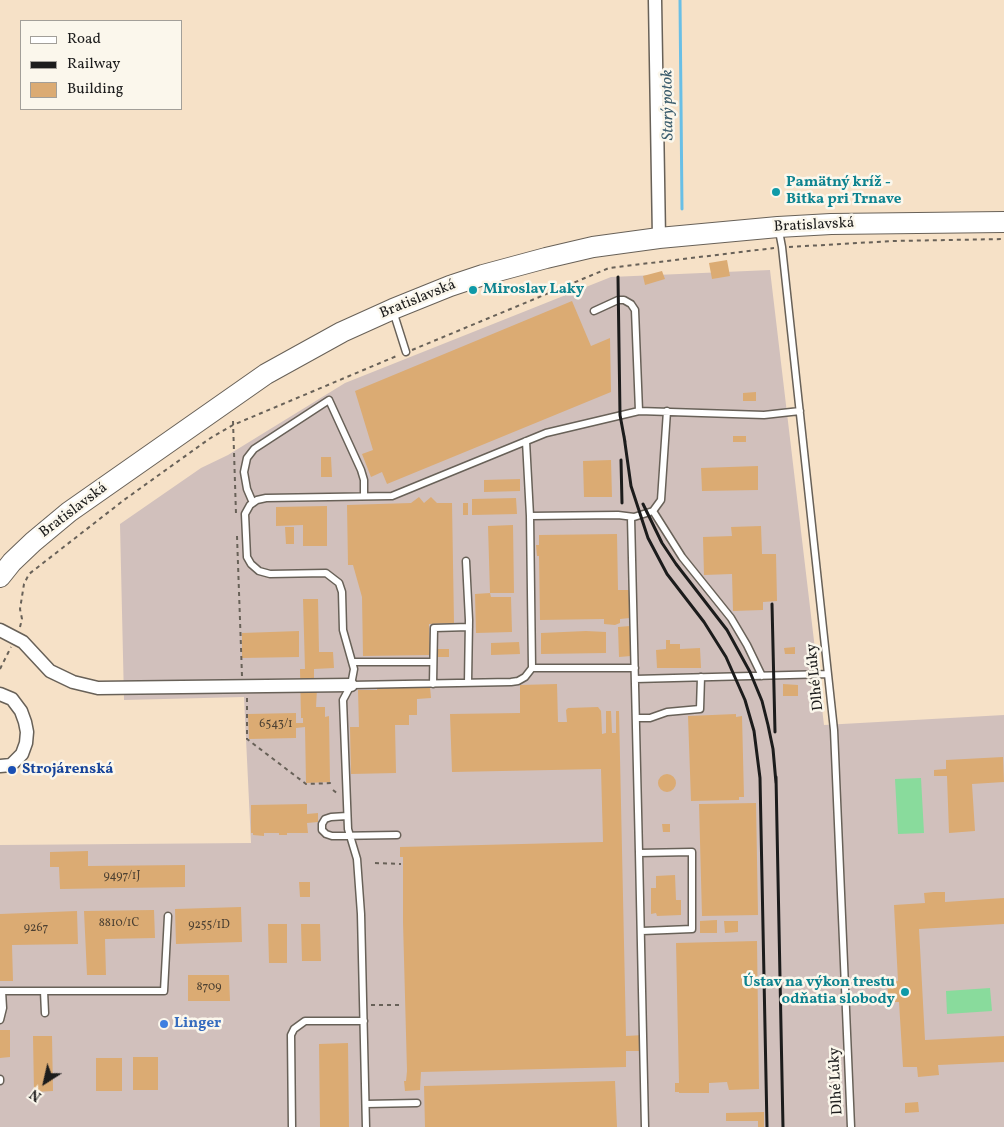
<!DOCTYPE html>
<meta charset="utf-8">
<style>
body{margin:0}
#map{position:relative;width:1004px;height:1127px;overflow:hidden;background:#f6e1c7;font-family:Vollkorn,serif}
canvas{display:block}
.legend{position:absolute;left:20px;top:20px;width:162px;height:90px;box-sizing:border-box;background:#fbf7ec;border:1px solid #a29f99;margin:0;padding:6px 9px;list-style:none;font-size:15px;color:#1c1c1c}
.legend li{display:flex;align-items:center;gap:10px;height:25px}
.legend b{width:25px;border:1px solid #a29f99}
.north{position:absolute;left:20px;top:1057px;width:50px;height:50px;-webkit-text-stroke:4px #fbf7ec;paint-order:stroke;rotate:215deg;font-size:14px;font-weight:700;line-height:20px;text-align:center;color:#1c1c1c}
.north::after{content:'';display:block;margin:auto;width:18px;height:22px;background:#1c1c1c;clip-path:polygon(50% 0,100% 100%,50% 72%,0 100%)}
</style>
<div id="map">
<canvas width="1004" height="1127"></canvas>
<ul class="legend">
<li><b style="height:6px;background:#fff"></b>Road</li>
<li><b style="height:6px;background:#1c1c1c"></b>Railway</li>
<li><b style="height:14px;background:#dbab73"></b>Building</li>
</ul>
<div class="north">N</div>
</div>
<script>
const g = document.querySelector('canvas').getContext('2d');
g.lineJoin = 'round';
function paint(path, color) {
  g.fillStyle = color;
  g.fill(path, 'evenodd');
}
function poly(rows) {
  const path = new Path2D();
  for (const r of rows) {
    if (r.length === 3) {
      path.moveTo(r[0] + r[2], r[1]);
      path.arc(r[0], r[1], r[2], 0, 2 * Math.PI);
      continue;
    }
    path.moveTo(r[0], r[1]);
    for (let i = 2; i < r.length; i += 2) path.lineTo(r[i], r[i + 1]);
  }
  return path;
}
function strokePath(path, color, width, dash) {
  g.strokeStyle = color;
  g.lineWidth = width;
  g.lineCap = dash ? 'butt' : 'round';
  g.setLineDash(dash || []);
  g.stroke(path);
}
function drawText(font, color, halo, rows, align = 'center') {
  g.font = font + ' Vollkorn,serif';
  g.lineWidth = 5;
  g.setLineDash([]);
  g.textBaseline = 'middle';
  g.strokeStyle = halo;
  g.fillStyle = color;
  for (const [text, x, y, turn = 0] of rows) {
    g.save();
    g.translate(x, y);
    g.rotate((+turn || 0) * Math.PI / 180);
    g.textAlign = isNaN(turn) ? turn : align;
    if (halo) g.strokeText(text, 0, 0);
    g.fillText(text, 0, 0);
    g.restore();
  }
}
paint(poly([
 [770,270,824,725,1004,715,1004,1127,0,1127,0,845,251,843,244,697,124,700,120,524,201,468,228,455,345,383,611,277]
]), '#d1c0bc');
paint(poly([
 [921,778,924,833,898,834,895,779],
 [990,988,992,1011,947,1014,946,991]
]), '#89db9c');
strokePath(poly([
 [680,0,682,209]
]), '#69bfe6', 3);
paint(poly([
 [727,260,730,276,712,279,709,263],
 [662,271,665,279,645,285,643,276],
 [572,301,591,346,610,338,611,392,387,484,382,472,371,477,362,454,373,450,355,391],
 [756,392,756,401,743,401,743,393],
 [733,436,746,436,746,442,733,442],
 [321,457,331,457,332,477,321,477],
 [611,460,612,497,584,497,583,461],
 [758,466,758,490,702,491,701,468],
 [520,479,520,491,484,492,484,480],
 [419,497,424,503,431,497,437,503,452,503,454,623,429,624,430,655,363,656,362,597,353,565,348,565,347,505,411,503],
 [516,498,517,514,472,515,472,499],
 [463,503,468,503,468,515,463,515],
 [327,506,327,546,303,546,303,525,276,526,276,507],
 [513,525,514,593,490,593,488,526],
 [761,526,762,554,776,554,777,601,763,602,763,610,733,611,732,574,704,575,703,537,732,536,731,527],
 [285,527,294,527,294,544,286,544],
 [617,534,618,590,629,590,630,618,620,619,620,623,615,625,604,624,604,619,540,620,539,556,537,556,536,545,539,545,539,535],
 [490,593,491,597,511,597,512,632,476,633,475,594],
 [303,599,318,599,319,652,333,652,334,668,314,669,314,681,317,689,316,707,325,707,325,717,329,716,330,782,306,783,305,727,296,728,296,738,249,739,248,714,296,713,296,723,303,723,303,718,301,718,300,669,305,669],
 [630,626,631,656,619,657,618,627],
 [299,631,299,657,242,658,242,633],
 [586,631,606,632,606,653,541,654,541,633],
 [666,640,670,640,670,644,680,644,680,649,700,648,701,668,657,668,656,650,666,649],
 [519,642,520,654,491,655,491,643],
 [795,647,795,654,785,654,784,648],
 [437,649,449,649,449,657,437,657],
 [557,684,558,722,567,722,566,710,568,708,598,707,601,711,602,734,606,733,606,711,611,711,612,733,616,733,616,711,619,711,626,1036,644,1035,644,1051,626,1051,626,1067,421,1072,420,1090,405,1091,404,1081,406,1081,407,1071,403,922,403,857,400,857,400,847,603,842,601,769,452,772,450,714,520,713,520,685],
 [783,684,798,685,798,696,783,696],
 [430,687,431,698,417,699,417,715,409,715,409,725,395,725,396,773,351,774,350,727,359,727,358,690,377,690,377,688],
 [736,714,736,717,742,716,744,797,739,797,739,800,691,801,688,716],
 [1003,757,1004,782,972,784,975,831,949,833,947,776,934,776,934,770,946,769,946,760],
 [667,783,9],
 [756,803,758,915,702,916,699,804],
 [307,804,307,814,318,813,318,822,307,823,308,833,287,833,287,835,279,835,279,833,264,833,264,836,253,835,253,833,251,833,251,805],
 [662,824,670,824,670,832,663,832],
 [88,851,88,866,185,865,185,887,60,889,59,867,50,867,50,852],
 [675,875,676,900,681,900,681,915,657,916,656,913,651,914,651,888,656,888,656,876],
 [299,882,310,882,310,897,300,897],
 [934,892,945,892,945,902,1004,898,1004,924,919,929,925,1040,1004,1036,1004,1062,938,1065,939,1075,918,1077,917,1067,903,1067,899,1002,889,1002,887,982,898,981,894,905,925,903,924,893],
 [241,907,242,942,176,944,175,909],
 [154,910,155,938,105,939,106,975,87,975,84,911],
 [77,911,78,944,12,945,13,981,0,981,0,914],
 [717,920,717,933,700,933,700,921],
 [724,921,738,921,738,932,725,933],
 [268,924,287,924,287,963,269,963],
 [301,924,320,924,321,961,302,961],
 [757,941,759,1089,729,1090,727,1082,709,1083,709,1093,679,1093,679,1092,675,1092,675,1083,679,1083,676,943],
 [188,975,229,975,230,1001,188,1001],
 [0,1030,10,1030,10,1057,0,1058],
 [33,1036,52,1036,53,1091,34,1092],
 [348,1043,349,1127,320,1127,319,1044],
 [133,1057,158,1057,158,1090,133,1090],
 [96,1058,122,1058,122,1091,96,1091],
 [615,1081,617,1127,425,1127,424,1086],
 [918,1102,919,1112,905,1113,905,1103],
 [764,1112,764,1127,758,1127,758,1121,726,1121,726,1113]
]), '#dbab73');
const service = poly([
 [779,231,782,247,834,730,851,1127],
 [393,311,406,352],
 [594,311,618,300,624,300,631,304,635,310,639,411],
 [526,441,530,516,618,515,634,517,653,511,661,500,667,411],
 [253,503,247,489,244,472,247,458,254,449,329,400,361,470,364,480,364,496],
 [653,511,682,557,731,618,747,645,762,676],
 [530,516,532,668,635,668],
 [631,517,639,853],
 [466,561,469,620,468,683],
 [352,662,433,662],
 [635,679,828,674],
 [433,684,434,628,469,627],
 [351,685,511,682,518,681,525,677,532,668],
 [636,718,650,718,667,712,700,709,701,677],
 [347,816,331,817,325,819,322,824,322,830,326,834,332,836,397,835],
 [642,931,692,929,692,852,639,853,645,1127],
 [0,991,164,991,168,916],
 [44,991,45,1013],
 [0,1020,3,1008,2,991],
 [0,1079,0,1081],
 [366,1104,417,1103],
 [292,1127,291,1035,294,1029,305,1021,364,1021],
 [366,1127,361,914,357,859,348,829,343,700,351,685,354,669,343,630,342,592,339,583,326,573,270,574,259,571,251,564,247,557,245,514,250,505,257,500,266,498,392,496,546,433,639,411,764,415,800,411]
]);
const minor = poly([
 [655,0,659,238],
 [0,630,23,642,50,671,73,682,98,688,351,685],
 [0,694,12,699,21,711,25,722,27,732,26,743,22,754,11,765,0,766]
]);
const primary = poly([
 [0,577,12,562,33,542,69,512,266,374,342,332,393,309,450,286,483,275,546,258,593,247,659,238,778,227,831,224,1004,222]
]);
strokePath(service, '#686158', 9);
strokePath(minor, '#686158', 15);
strokePath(primary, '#686158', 22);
strokePath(poly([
 [789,247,893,241,1004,239],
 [412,350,609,268,774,248],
 [233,421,236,514],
 [237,536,242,676],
 [20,627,22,619,20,609,24,584,29,574,124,500,209,439,233,425,399,355],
 [0,669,11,647],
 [247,698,247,739,306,784,333,783],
 [333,790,339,795],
 [375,863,401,864],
 [371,1005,403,1005]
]), '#686158', 2, [4, 4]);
strokePath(service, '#fff', 6);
strokePath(minor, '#fff', 12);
strokePath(primary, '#fff', 20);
strokePath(poly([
 [618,277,620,415,625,442],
 [624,436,631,486,648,538,667,574,704,622,726,657,745,700,754,731,760,778,767,1127],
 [621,460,622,503],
 [643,504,662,543,676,564,727,630,750,672,762,701,768,725,773,749,776,783],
 [772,604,775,732],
 [776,777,783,1127]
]), '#1c1c1c', 3);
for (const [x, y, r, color] of [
 [776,192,5,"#0f9aa8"],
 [473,290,5,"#0f9aa8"],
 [12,770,5,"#1a4fb4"],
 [905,992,5,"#0f9aa8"],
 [164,1024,5,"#3f7fe0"]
]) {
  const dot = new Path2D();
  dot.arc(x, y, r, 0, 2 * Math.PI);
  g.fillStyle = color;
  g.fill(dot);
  strokePath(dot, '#fbf7ec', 2);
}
drawText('12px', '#4c4032', null, [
 ["6543/1",276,725],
 ["9497/1J",122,877],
 ["8810/1C",119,924],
 ["9255/1D",209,926],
 ["9267",36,929],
 ["8709",209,988]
]);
drawText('bold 15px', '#0d838f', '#fbf7ec', [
 ["Pamätný kríž -",786,183],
 ["Bitka pri Trnave",786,200],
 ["Miroslav Laky",483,290],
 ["Ústav na výkon trestu",895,983,"right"],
 ["odňatia slobody",895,1000,"right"]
], 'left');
drawText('15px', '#1c1c1c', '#fbf7ec', [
 ["Bratislavská",814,226,-3],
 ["Bratislavská",418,300,-22],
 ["Bratislavská",74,511,-37],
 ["Dlhé Lúky",816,677,-96],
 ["Dlhé Lúky",837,1081,-93]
]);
drawText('bold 15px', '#164399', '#fbf7ec', [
 ["Strojárenská",22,770]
], 'left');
drawText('bold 15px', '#366cbe', '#fbf7ec', [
 ["Linger",174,1024]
], 'left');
drawText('italic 16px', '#3b5d6d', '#fbf7ec', [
 ["Starý potok",669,105,-91]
]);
</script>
